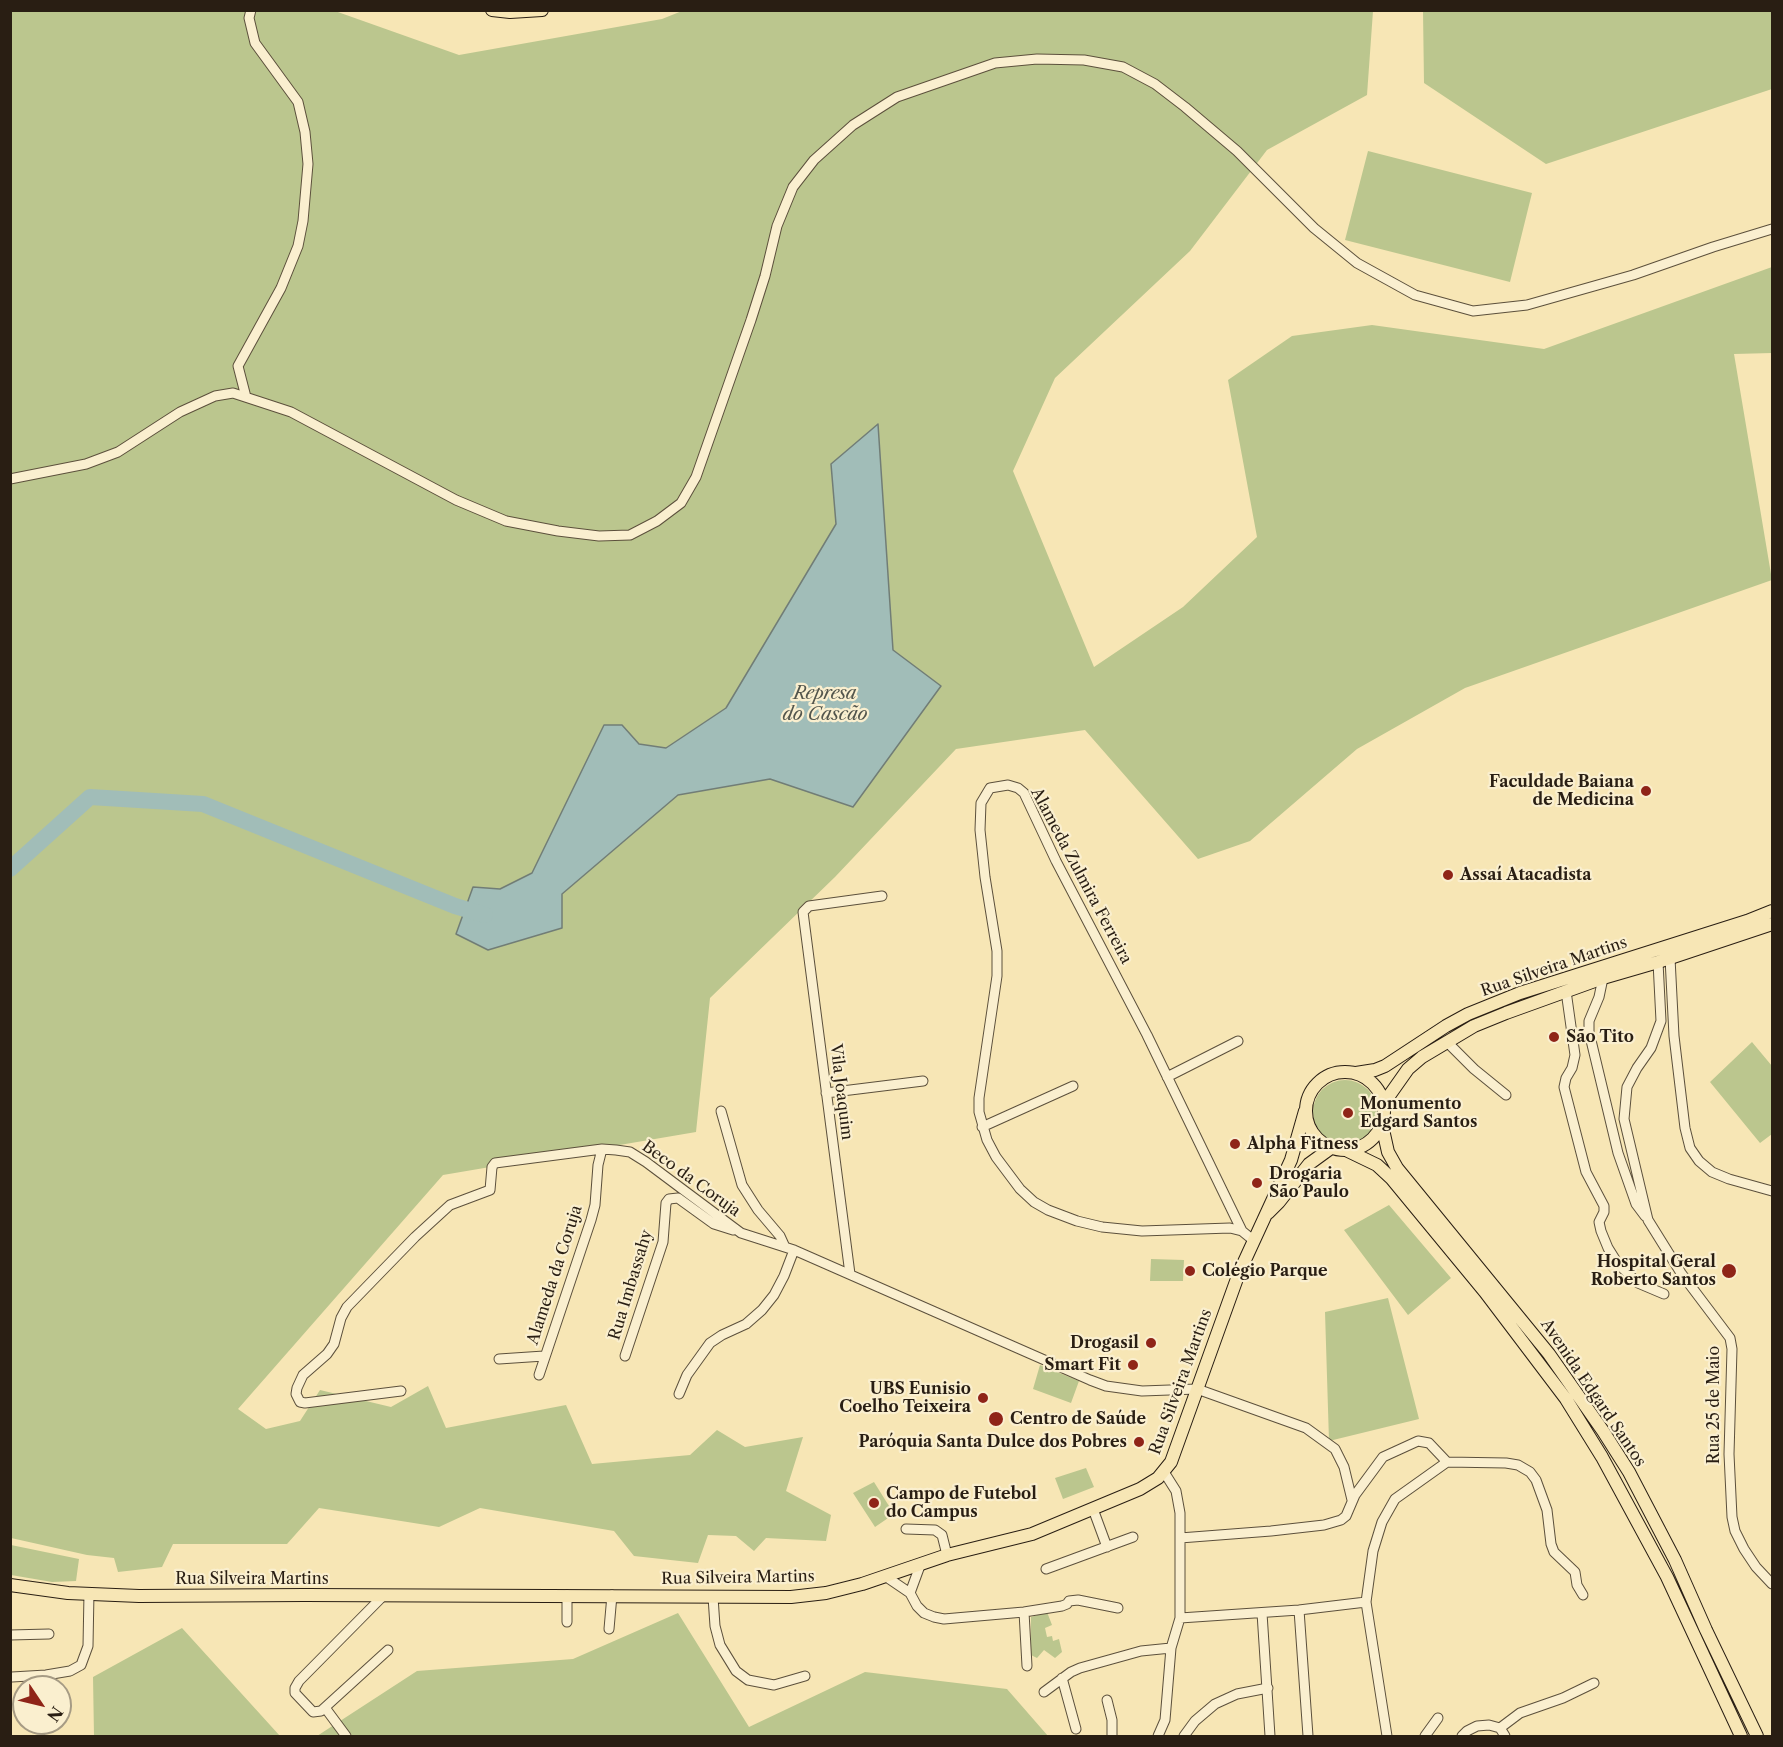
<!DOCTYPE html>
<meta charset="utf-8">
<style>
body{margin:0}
#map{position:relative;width:1783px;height:1747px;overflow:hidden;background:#f7e6b5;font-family:"Libre Caslon Text",serif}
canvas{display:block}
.frame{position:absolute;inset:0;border:12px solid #291e13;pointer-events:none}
.north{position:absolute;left:12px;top:1675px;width:60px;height:60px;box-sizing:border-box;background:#faefcf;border:2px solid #a69b84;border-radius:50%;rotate:125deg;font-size:16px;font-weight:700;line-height:24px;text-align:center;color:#291e13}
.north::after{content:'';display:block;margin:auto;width:21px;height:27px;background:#8f2418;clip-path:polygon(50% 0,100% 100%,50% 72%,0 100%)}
</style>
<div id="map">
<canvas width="1783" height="1747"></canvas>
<div class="frame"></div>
<div class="north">N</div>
</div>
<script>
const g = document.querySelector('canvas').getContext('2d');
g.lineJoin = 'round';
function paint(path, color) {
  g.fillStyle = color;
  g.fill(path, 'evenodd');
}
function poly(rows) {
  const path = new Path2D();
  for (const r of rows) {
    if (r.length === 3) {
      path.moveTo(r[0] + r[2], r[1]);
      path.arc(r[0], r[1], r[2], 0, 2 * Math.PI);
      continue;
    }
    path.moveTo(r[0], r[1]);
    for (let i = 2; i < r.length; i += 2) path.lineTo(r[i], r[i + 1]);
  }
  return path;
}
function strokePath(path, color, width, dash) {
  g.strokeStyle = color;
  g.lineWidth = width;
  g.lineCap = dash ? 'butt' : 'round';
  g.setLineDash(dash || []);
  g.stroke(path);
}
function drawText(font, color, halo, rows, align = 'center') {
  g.font = font + ' "Libre Caslon Text",serif';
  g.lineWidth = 4.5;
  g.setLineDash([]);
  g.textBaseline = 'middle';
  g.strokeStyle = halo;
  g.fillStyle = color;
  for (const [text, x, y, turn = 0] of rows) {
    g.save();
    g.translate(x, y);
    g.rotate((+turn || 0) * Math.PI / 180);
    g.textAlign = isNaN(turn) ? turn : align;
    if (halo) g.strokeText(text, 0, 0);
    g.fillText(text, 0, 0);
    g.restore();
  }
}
paint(poly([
 [11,11,335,11,459,55,662,19,682,11,1373,11,1367,95,1267,150,1190,251,1055,378,1013,471,1094,667,1183,607,1257,537,1228,380,1292,336,1372,325,1544,349,1772,267,1772,353,1734,354,1772,580,1465,688,1357,749,1250,841,1198,859,1085,730,956,749,835,877,710,998,696,1132,443,1175,238,1409,266,1429,300,1421,320,1390,391,1407,428,1386,446,1428,566,1405,592,1464,690,1455,717,1430,745,1447,803,1437,786,1491,831,1515,826,1541,766,1538,754,1551,736,1536,708,1535,698,1563,634,1556,614,1531,480,1508,439,1527,319,1508,287,1544,173,1544,162,1567,118,1572,114,1558,87,1555,11,1538],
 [878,425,893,650,854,807,770,779,678,795,562,894,473,887,500,889,532,873,604,725,622,725,639,744,666,748,726,708,836,524,831,464],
 [1423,11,1772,11,1772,89,1546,164,1424,83],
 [1368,151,1532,193,1510,282,1345,240],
 [1752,1042,1772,1066,1772,1134,1760,1143,1710,1082],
 [1345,1112,32],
 [1389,1205,1451,1278,1408,1315,1344,1230],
 [1151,1259,1184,1260,1183,1281,1150,1281],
 [1388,1298,1419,1419,1329,1441,1325,1312],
 [1040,1365,1079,1381,1071,1403,1033,1389],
 [1086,1468,1094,1487,1063,1499,1055,1478],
 [874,1482,894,1514,875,1527,853,1493],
 [11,1545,79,1559,76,1581,52,1582,11,1575],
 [1047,1612,1052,1625,1045,1628,1047,1637,1052,1636,1053,1641,1059,1639,1062,1652,1055,1658,1044,1650,1037,1658,1031,1655,1031,1617],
 [678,1613,749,1727,865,1672,1007,1689,1048,1736,317,1736,417,1671,573,1659],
 [182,1628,280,1736,94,1736,93,1677]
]), '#bbc68e');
const water = poly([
 [878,424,893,650,941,686,853,807,770,779,678,795,562,894,562,928,488,950,456,934,473,887,500,889,532,873,604,725,622,725,639,744,666,748,726,708,836,524,831,464,878,424]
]);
paint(water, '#a1bdb8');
strokePath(water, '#717d76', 1.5);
strokePath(poly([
 [10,869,90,797,203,804,455,906,485,915]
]), '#a1bdb8', 16);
const minor = poly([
 [246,397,238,366,281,288,298,246,303,221,308,164,305,132,298,102,255,43,249,18,251,10],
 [10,479,86,464,118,452,180,412,215,396,233,393,291,412,456,500,506,521,558,531,599,536,630,535,657,521,681,503,696,477,751,320,765,276,777,226,793,187,814,160,853,125,897,97,995,63,1037,59,1084,60,1123,67,1155,84,1185,107,1237,151,1314,228,1357,263,1415,295,1473,311,1527,305,1633,275,1713,247,1772,229],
 [1668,955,1670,958,1674,1036,1685,1128,1690,1148,1699,1161,1712,1172,1729,1179,1772,1191],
 [1658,962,1661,1021,1651,1048,1637,1068,1627,1087,1624,1119,1648,1220,1681,1273,1730,1338,1732,1349,1729,1454,1732,1517,1735,1531,1744,1549,1756,1567,1772,1584],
 [1603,978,1599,997,1589,1021,1589,1032,1618,1153,1636,1204,1645,1216],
 [1566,991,1575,1055,1572,1068,1566,1078,1564,1087,1586,1172,1604,1206,1604,1212,1599,1222,1601,1231,1608,1248,1618,1264,1638,1283,1664,1294],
 [1447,1042,1474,1069,1506,1095],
 [1167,1077,1238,1041],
 [826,1093,923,1081],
 [721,1111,742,1185,758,1210,780,1236,785,1247],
 [982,1127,1073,1086],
 [1242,1231,1147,1035,1056,861,1024,793,1018,788,1008,785,990,788,981,803,980,830,985,877,997,951,997,976,979,1098,979,1112,987,1140,996,1157,1020,1189,1034,1202,1048,1210,1077,1221,1102,1227,1142,1231,1230,1228,1242,1231,1253,1240],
 [850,1274,803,912,809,906,882,896],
 [625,1356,663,1242,666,1203,669,1199,678,1198,714,1224,733,1230],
 [499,1359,544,1356],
 [539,1375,591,1220,595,1205,598,1165,602,1149],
 [401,1391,305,1403,300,1402,296,1394,297,1388,303,1375,327,1354,334,1344,341,1318,347,1307,415,1237,450,1205,490,1190,492,1167,495,1163,602,1149,616,1150,630,1152,646,1162,741,1233,794,1250,1090,1380,1106,1386,1142,1391,1197,1389,1306,1428,1335,1449,1344,1467,1352,1500],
 [679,1394,687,1375,710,1343,722,1335,746,1324,762,1310,774,1295,784,1276,794,1250],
 [1447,1462,1506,1463,1518,1465,1530,1472,1536,1480,1547,1510,1551,1544,1554,1552,1575,1572,1577,1585,1583,1595],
 [1093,1509,1107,1547],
 [906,1529,935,1530,942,1535,947,1555],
 [1180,1538,1271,1531,1324,1525,1341,1520,1346,1516,1355,1495,1383,1457,1418,1441,1429,1443,1447,1462],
 [1046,1569,1133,1537],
 [885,1576,910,1593,917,1606,924,1613,934,1617,944,1619,1024,1612,1062,1606,1067,1604,1069,1601,1078,1600,1118,1608],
 [910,1593,921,1563],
 [384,1595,299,1681,295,1688,295,1693,313,1712,321,1711,388,1650],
 [713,1597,715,1626,720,1645,736,1671,748,1680,774,1685,805,1676],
 [1299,1610,1308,1736],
 [1024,1612,1027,1666],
 [1262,1613,1270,1736],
 [1180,1618,1299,1610,1366,1602],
 [567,1622,567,1595],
 [609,1629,612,1595],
 [10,1635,49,1634],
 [12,1677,46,1675,70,1671,81,1665,88,1646,89,1593],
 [1062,1678,1076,1729],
 [1044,1692,1071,1672,1080,1668,1141,1651,1171,1648],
 [1107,1700,1112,1720,1112,1736],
 [326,1709,346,1736],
 [1500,1728,1520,1713,1563,1698,1594,1683],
 [1158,1736,1165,1720,1171,1648,1180,1618,1180,1513,1176,1491,1164,1472],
 [1184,1736,1195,1721,1215,1704,1237,1694,1268,1688],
 [1387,1736,1366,1602,1373,1551,1382,1522,1395,1499,1447,1462],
 [1425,1736,1438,1718],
 [1462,1736,1467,1731,1477,1726,1489,1725,1500,1728,1505,1736]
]);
const major = poly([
 [492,10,510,12,542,10],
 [1345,1111,39],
 [1356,1073,1375,1070,1385,1066,1446,1026,1468,1014,1520,993,1747,921,1772,911],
 [1384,1103,1408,1069,1422,1057,1474,1026,1506,1013,1603,978,1658,962,1772,924],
 [1382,1125,1388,1152,1397,1168,1549,1354,1603,1431,1629,1472,1675,1560,1706,1630,1757,1736],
 [1348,1151,1377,1165,1391,1178,1485,1292,1566,1399,1602,1457,1667,1577,1741,1736],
 [1268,1213,1279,1202,1309,1164,1331,1148],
 [10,1585,68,1593,139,1596,305,1595,791,1597,826,1593,862,1584,947,1555,1032,1534,1140,1489,1158,1478,1171,1462,1239,1273,1291,1160,1305,1111]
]);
strokePath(minor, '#5c503c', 11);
strokePath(major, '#291e13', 14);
strokePath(minor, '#faefcf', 9);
strokePath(major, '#f7e6b5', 12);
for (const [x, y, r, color] of [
 [1646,791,6,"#8f2418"],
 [1448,875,6,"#8f2418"],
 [1554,1037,6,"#8f2418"],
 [1348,1113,6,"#8f2418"],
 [1235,1144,6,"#8f2418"],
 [1257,1183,6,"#8f2418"],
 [1190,1271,6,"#8f2418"],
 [1729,1271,8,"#8f2418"],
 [1151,1343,6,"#8f2418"],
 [1133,1365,6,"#8f2418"],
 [983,1398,6,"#8f2418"],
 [996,1419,8,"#8f2418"],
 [1139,1442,6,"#8f2418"],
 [874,1503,6,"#8f2418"]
]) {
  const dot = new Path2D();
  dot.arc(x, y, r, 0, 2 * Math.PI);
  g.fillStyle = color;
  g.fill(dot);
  strokePath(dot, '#faefcf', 2);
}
drawText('bold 16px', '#291e13', '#faefcf', [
 ["Faculdade Baiana",1634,782,"right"],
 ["de Medicina",1634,800,"right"],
 ["Assaí Atacadista",1460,875],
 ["São Tito",1566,1037],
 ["Monumento",1360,1104],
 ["Edgard Santos",1360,1122],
 ["Alpha Fitness",1247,1144],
 ["Drogaria",1269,1174],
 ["São Paulo",1269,1192],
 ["Hospital Geral",1716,1262,"right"],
 ["Roberto Santos",1716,1280,"right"],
 ["Colégio Parque",1202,1271],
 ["Drogasil",1139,1343,"right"],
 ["Smart Fit",1121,1365,"right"],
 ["UBS Eunisio",971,1389,"right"],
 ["Coelho Teixeira",971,1407,"right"],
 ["Centro de Saúde",1010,1419],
 ["Paróquia Santa Dulce dos Pobres",1127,1442,"right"],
 ["Campo de Futebol",886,1494],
 ["do Campus",886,1512]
], 'left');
drawText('16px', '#291e13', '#faefcf', [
 ["Alameda Zulmira Ferreira",1081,876,62],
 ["Rua Silveira Martins",1554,967,-19],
 ["Vila Joaquim",841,1092,83],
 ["Beco da Coruja",691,1179,36],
 ["Alameda da Coruja",555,1275,-72],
 ["Rua Imbassahy",631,1285,-73],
 ["Rua Silveira Martins",1181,1382,-70],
 ["Avenida Edgard Santos",1593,1393,56],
 ["Rua 25 de Maio",1714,1405,-90],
 ["Rua Silveira Martins",738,1578,-1],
 ["Rua Silveira Martins",252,1579]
]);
drawText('italic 18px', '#53564d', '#faefcf', [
 ["Represa",825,694],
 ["do Cascão",825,715]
]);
</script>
